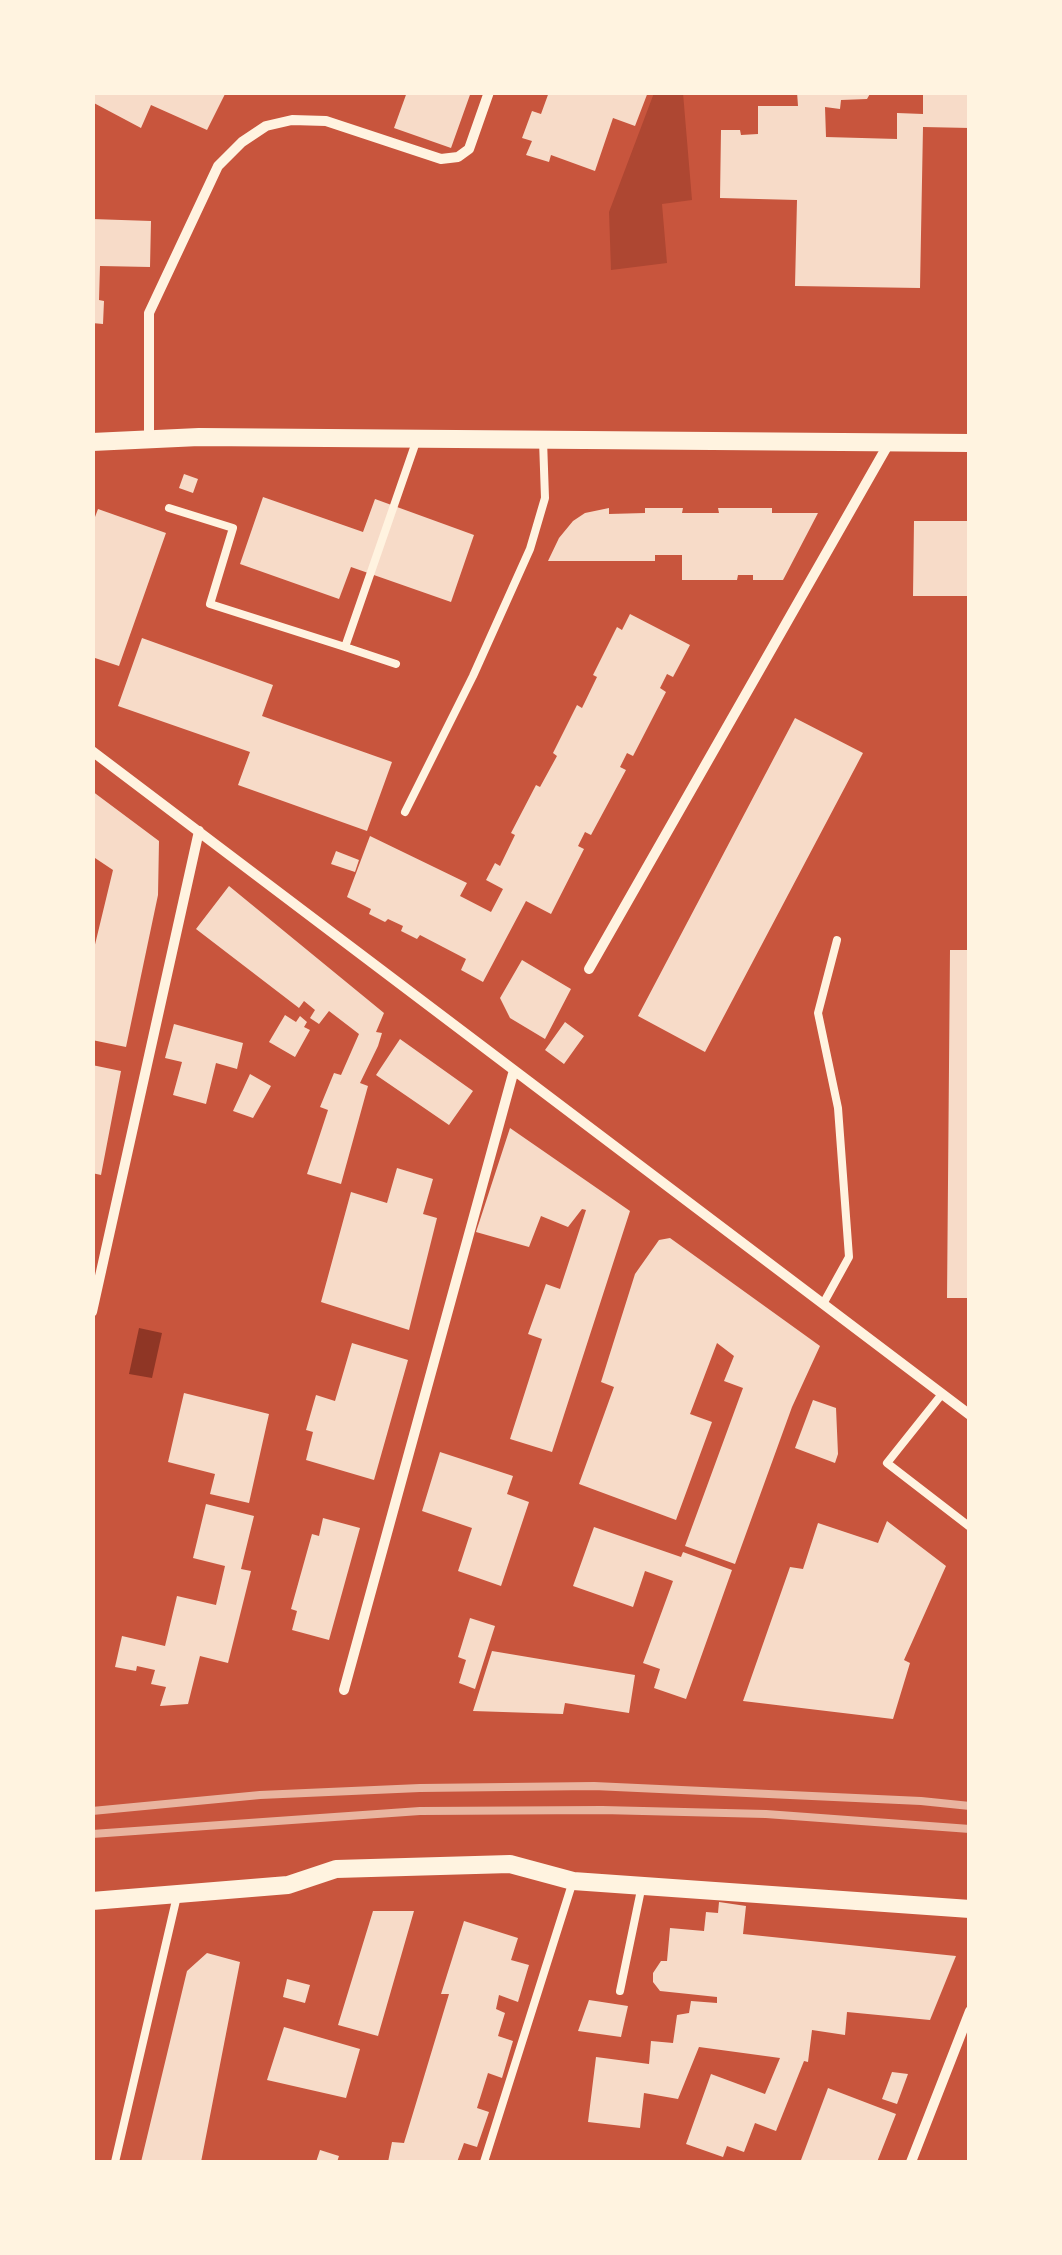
<!DOCTYPE html>
<style>
body{margin:0}
#map{position:relative;width:1062px;height:2255px;overflow:hidden;background:#c8553d;font-family:"DejaVu Sans",sans-serif}
canvas{display:block}
.frame{position:absolute;inset:0;border:95px solid #fff3e0;pointer-events:none}
</style>
<div id="map">
<canvas width="1062" height="2255"></canvas>
<div class="frame"></div>
</div>
<script>
const g = document.querySelector('canvas').getContext('2d');
g.lineJoin = 'round';
function paint(path, color) {
  g.fillStyle = color;
  g.fill(path, 'evenodd');
}
function poly(rows) {
  const path = new Path2D();
  for (const r of rows) {
    path.moveTo(r[0], r[1]);
    for (let i = 2; i < r.length; i += 2) path.lineTo(r[i], r[i + 1]);
  }
  return path;
}
function strokePath(path, color, width, dash) {
  g.strokeStyle = color;
  g.lineWidth = width;
  g.lineCap = dash ? 'butt' : 'round';
  g.setLineDash(dash || []);
  g.stroke(path);
}
paint(poly([
 [654,93,683,93,692,200,662,204,667,263,611,270,609,212]
]), '#ae4732');
paint(poly([
 [139,1328,162,1333,152,1378,129,1374]
]), '#8f3625');
paint(poly([
 [92,92,226,92,207,130,151,105,141,128,92,102],
 [407,92,471,92,451,148,394,128],
 [549,92,648,92,635,126,613,118,595,171,551,155,549,162,526,155,532,141,522,138,532,111,541,114],
 [797,92,871,92,867,99,841,100,840,109,825,107,826,137,897,139,897,113,923,114,923,92,970,92,970,128,923,127,920,288,795,286,797,200,720,198,721,130,740,130,741,135,758,134,758,106,798,106],
 [92,219,151,221,150,267,100,266,99,300,104,301,103,324,92,323],
 [184,474,198,479,193,493,179,488],
 [263,497,363,532,375,499,474,535,451,602,351,567,339,599,240,564],
 [609,508,609,514,645,513,645,508,683,508,682,513,719,513,718,508,772,508,772,513,818,513,783,580,753,580,753,575,738,575,737,580,682,580,682,555,655,555,655,561,548,561,559,538,573,521,585,513],
 [98,509,166,533,119,666,92,657,92,525],
 [914,521,970,521,970,596,913,596],
 [630,614,690,645,673,677,667,674,660,688,666,692,633,756,627,753,620,767,626,770,591,835,585,832,578,846,584,849,551,914,526,901,483,982,461,970,466,959,420,935,417,939,401,931,403,926,388,919,385,922,369,914,371,909,347,897,370,836,467,883,460,896,491,912,503,889,486,880,495,863,500,866,515,835,511,833,536,785,540,787,557,756,553,753,577,705,582,708,597,677,593,675,617,627,622,630],
 [142,638,273,685,262,716,392,762,367,831,238,785,250,752,118,706],
 [795,718,863,753,705,1052,638,1016],
 [92,791,159,841,158,895,126,1047,92,1040,92,957,113,870,92,856],
 [336,851,359,860,355,872,331,864],
 [229,886,384,1013,376,1032,382,1033,378,1046,360,1083,368,1086,341,1184,307,1174,328,1110,320,1107,334,1073,341,1075,359,1034,329,1011,319,1024,310,1018,315,1010,304,1001,299,1008,196,929],
 [950,950,970,950,970,1298,947,1298],
 [522,960,571,989,545,1039,510,1018,500,998],
 [285,1015,296,1022,300,1016,307,1022,304,1027,310,1030,295,1057,269,1042],
 [565,1022,584,1036,564,1064,545,1050],
 [174,1024,243,1043,237,1069,216,1063,206,1104,173,1095,182,1062,165,1058],
 [400,1039,473,1091,449,1125,376,1075],
 [92,1065,121,1071,101,1175,92,1173],
 [250,1074,271,1086,253,1118,233,1111],
 [510,1128,630,1211,552,1452,510,1439,542,1339,528,1334,546,1284,560,1289,586,1210,582,1209,568,1227,541,1216,529,1247,476,1232],
 [397,1168,433,1179,423,1214,437,1218,409,1330,321,1302,351,1192,387,1203],
 [670,1238,820,1346,792,1407,735,1564,685,1546,743,1388,724,1381,734,1356,717,1343,690,1414,712,1422,676,1520,579,1484,614,1387,601,1382,635,1274,659,1240],
 [352,1343,408,1360,374,1480,306,1460,313,1432,306,1430,316,1395,335,1401],
 [184,1393,269,1414,249,1503,210,1494,215,1474,168,1462],
 [813,1400,836,1408,838,1454,835,1463,795,1448],
 [440,1452,513,1476,507,1494,529,1502,501,1586,458,1571,472,1528,422,1511],
 [206,1504,254,1516,241,1569,251,1571,228,1663,200,1656,188,1704,160,1706,166,1687,151,1684,155,1670,137,1666,136,1671,115,1667,122,1636,165,1646,177,1596,216,1605,225,1566,193,1558],
 [323,1518,360,1528,329,1640,292,1630,297,1611,291,1609,312,1534,319,1536],
 [887,1521,946,1566,904,1660,910,1663,893,1719,743,1701,790,1567,803,1569,818,1523,878,1543],
 [594,1527,681,1557,683,1552,732,1570,686,1699,654,1688,660,1669,643,1663,673,1581,645,1571,633,1607,573,1586],
 [470,1618,495,1626,475,1689,459,1683,466,1660,458,1657],
 [492,1651,635,1675,629,1713,565,1703,563,1714,473,1711],
 [719,1902,746,1906,743,1934,956,1956,930,2020,847,2012,845,2035,812,2030,808,2062,804,2061,776,2131,755,2123,744,2152,727,2146,723,2157,686,2144,711,2074,765,2094,780,2058,699,2047,678,2099,644,2093,640,2128,588,2122,596,2057,649,2064,651,2041,673,2043,677,2015,689,2013,691,2001,717,2003,717,1997,660,1991,653,1982,653,1973,661,1961,667,1961,670,1928,704,1931,706,1912,718,1913],
 [373,1911,414,1911,378,2036,338,2025],
 [464,1921,518,1938,511,1960,529,1965,518,2002,499,1995,496,2009,505,2013,498,2036,513,2041,502,2078,488,2073,477,2108,489,2112,477,2147,464,2143,457,2162,388,2162,392,2142,404,2143,449,1994,441,1994],
 [207,1953,240,1962,201,2162,141,2162,187,1971],
 [287,1979,310,1985,305,2003,283,1997],
 [589,2000,628,2006,621,2037,578,2031],
 [284,2027,360,2049,346,2098,267,2080],
 [892,2072,908,2074,897,2104,882,2099],
 [828,2088,896,2114,877,2162,801,2160],
 [320,2150,339,2156,337,2162,316,2162]
]), '#f7dbc8');
strokePath(poly([
 [169,508,233,528,210,604,345,647],
 [396,664,345,647,417,439],
 [405,812,473,676,530,549,545,498,543,440],
 [823,1304,849,1257,838,1108,818,1013,837,940],
 [942,1394,887,1463,970,1527],
 [620,1991,642,1885],
 [115,2162,177,1896],
 [484,2162,573,1881]
]), '#fff3e0', 8);
strokePath(poly([
 [149,440,149,313,218,166,242,142,266,126,292,120,326,121,441,159,458,157,469,149,489,92],
 [92,751,970,1415],
 [589,969,889,443],
 [92,1312,199,831],
 [344,1690,514,1070],
 [911,2162,970,2011]
]), '#fff3e0', 10);
strokePath(poly([
 [92,442,199,437,970,443],
 [92,1901,288,1885,336,1869,510,1864,573,1881,970,1909]
]), '#fff3e0', 18);
strokePath(poly([
 [92,1811,260,1795,420,1788,594,1786,921,1801,970,1806],
 [92,1834,420,1811,602,1810,766,1814,970,1829]
]), '#e9b49f', 8);
</script>
